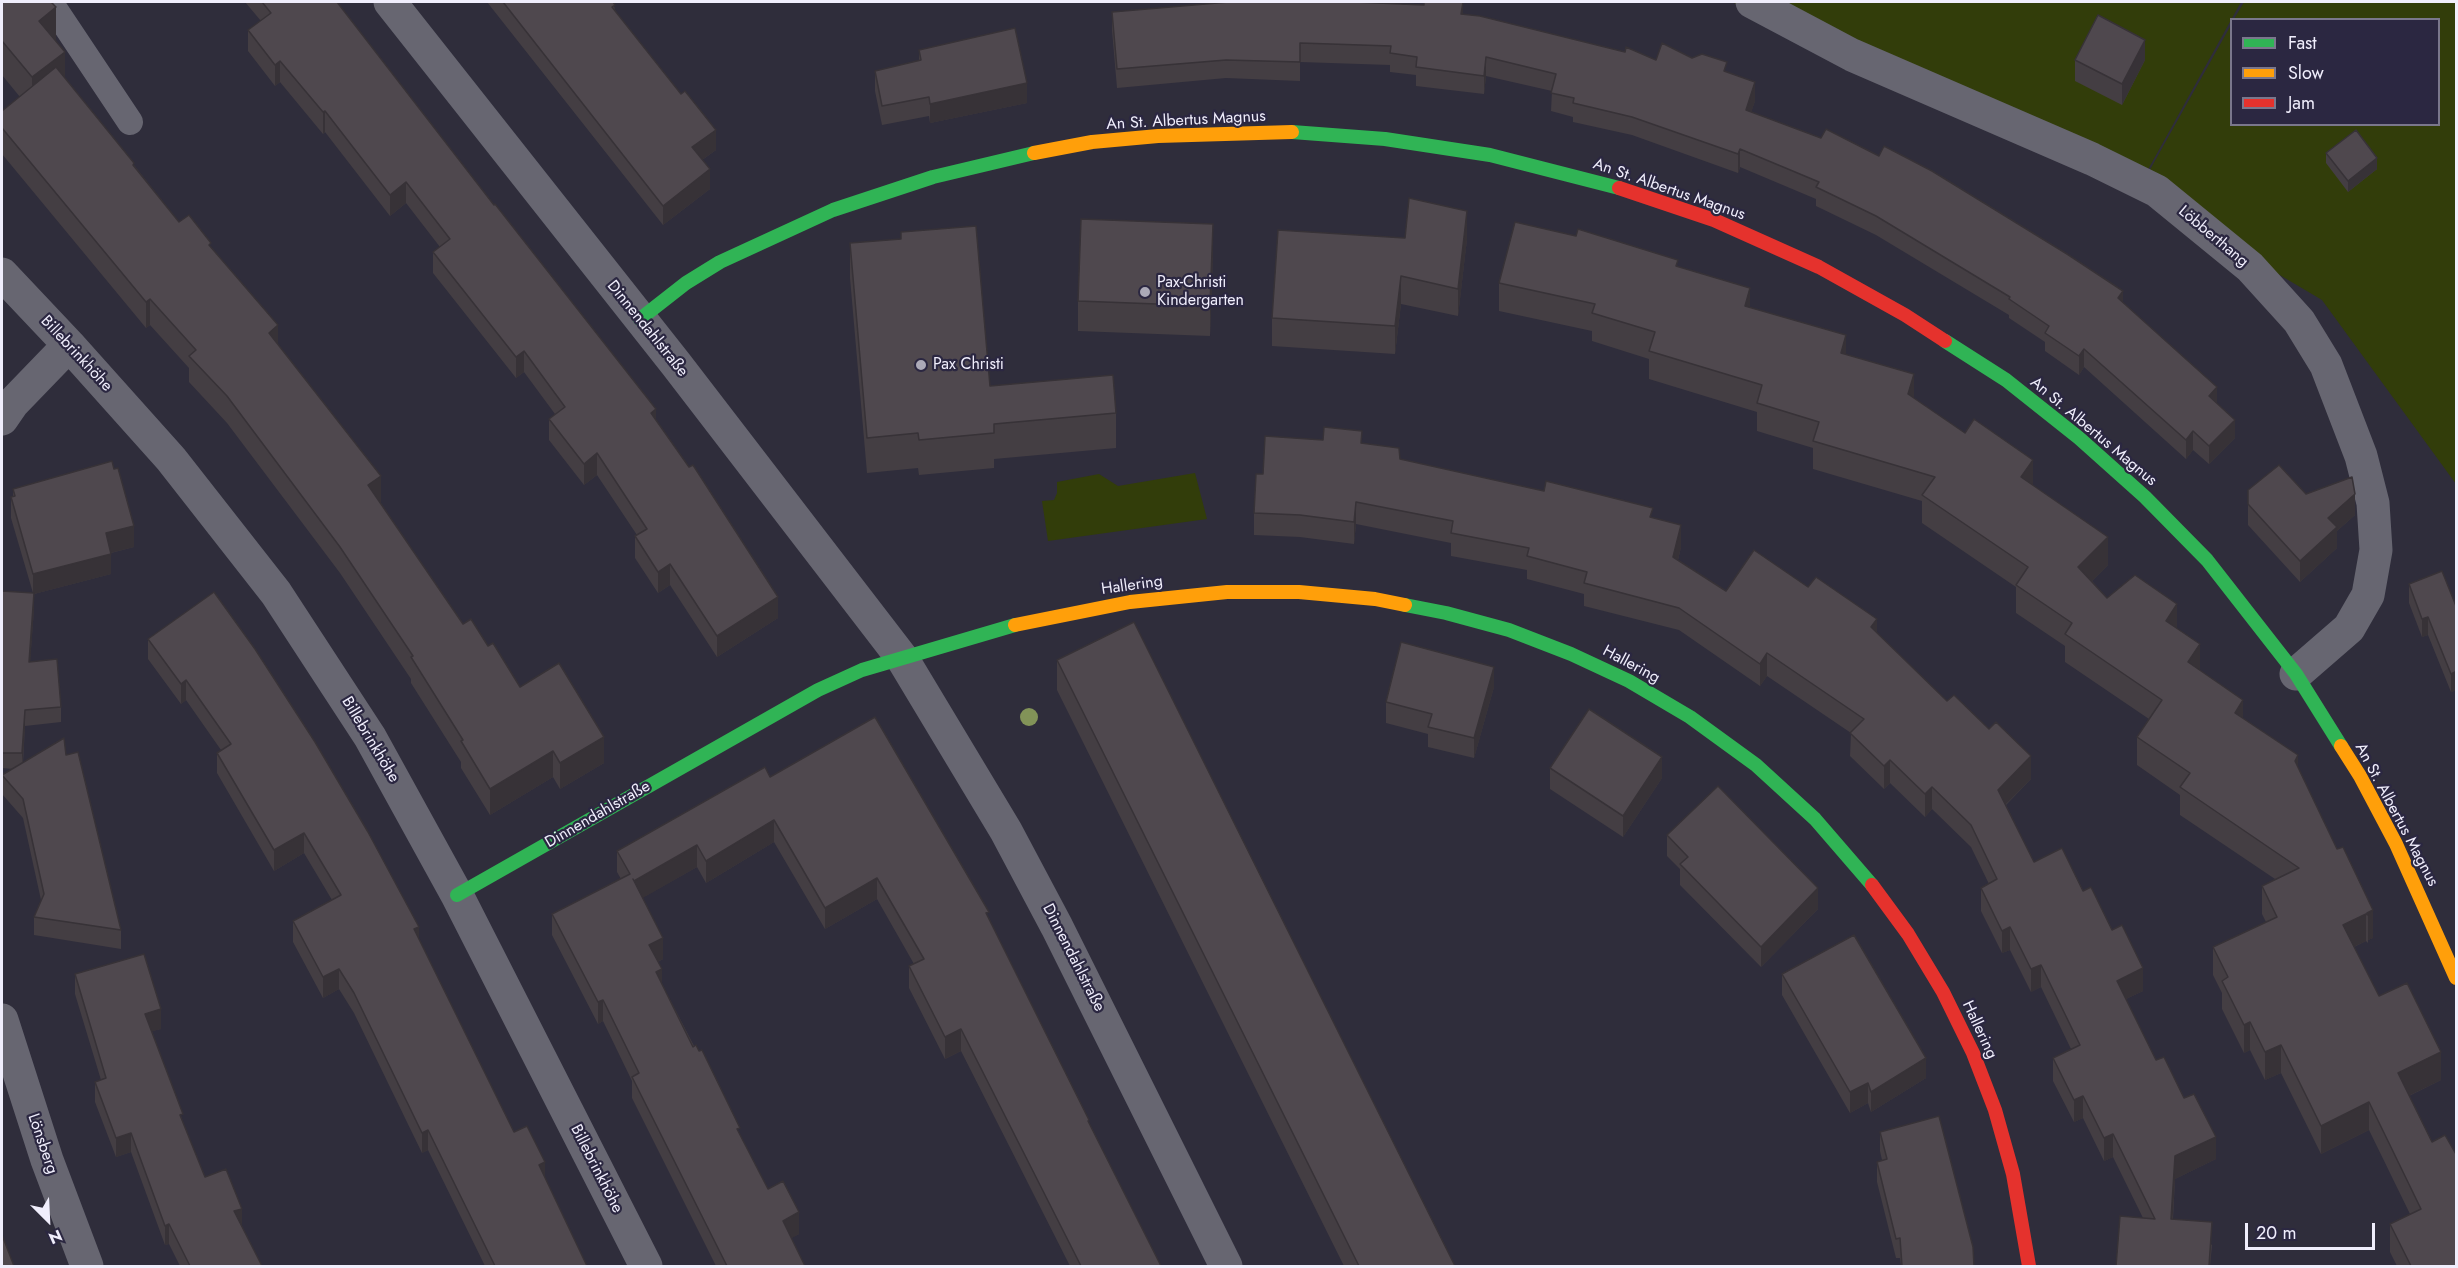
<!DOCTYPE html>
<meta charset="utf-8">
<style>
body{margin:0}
#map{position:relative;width:2458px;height:1268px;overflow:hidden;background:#2f2d3b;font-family:Jost,sans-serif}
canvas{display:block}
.frame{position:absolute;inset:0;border:3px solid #f0eefc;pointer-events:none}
.legend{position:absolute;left:2230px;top:18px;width:210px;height:108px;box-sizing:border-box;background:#2b2741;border:2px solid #7a778c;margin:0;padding:8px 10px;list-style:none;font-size:18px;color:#f0eefc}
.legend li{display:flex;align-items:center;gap:12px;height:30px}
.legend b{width:30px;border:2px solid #7a778c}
.north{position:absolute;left:18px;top:1190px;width:60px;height:60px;-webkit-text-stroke:4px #2b2741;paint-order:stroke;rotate:156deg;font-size:16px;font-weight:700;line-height:24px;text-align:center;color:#f0eefc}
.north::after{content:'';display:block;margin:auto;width:21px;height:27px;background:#f0eefc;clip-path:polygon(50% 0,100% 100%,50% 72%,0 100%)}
.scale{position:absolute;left:2245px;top:1223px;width:130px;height:27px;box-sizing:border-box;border:3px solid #f0eefc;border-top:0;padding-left:8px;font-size:18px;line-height:21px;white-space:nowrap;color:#f0eefc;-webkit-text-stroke:4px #2b2741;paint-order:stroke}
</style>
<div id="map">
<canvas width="2458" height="1268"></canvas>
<div class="frame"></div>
<ul class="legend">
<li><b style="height:8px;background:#30b455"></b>Fast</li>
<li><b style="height:8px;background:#ff9f0a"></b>Slow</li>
<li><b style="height:8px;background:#e5322d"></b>Jam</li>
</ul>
<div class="north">N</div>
<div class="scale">20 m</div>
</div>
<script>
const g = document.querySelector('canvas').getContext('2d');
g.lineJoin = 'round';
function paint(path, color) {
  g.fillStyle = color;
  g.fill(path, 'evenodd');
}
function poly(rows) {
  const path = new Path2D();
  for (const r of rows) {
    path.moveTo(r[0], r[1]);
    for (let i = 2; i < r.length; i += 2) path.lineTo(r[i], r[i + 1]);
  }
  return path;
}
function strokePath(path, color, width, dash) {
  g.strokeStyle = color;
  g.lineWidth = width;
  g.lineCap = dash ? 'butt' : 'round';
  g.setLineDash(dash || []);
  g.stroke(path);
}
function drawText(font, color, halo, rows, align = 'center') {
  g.font = font + ' Jost,sans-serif';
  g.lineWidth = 4.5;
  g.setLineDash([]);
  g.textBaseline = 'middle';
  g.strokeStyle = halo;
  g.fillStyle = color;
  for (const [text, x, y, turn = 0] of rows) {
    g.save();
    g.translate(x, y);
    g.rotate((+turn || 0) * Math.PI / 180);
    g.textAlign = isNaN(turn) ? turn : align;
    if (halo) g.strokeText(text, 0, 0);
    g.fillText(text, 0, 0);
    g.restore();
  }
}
paint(poly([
 [1731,2,2241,2,2135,193,1750,9],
 [2244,2,2456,2,2456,484,2322,300,2138,191,2231,25,2232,124,2438,124,2438,20,2234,19],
 [1195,473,1207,519,1048,541,1042,501,1054,500,1057,493,1057,482,1099,474,1118,486]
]), '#323d0a');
strokePath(poly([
 [50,2,130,122]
]), '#676671', 26);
strokePath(poly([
 [390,2,676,364,902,658,1006,831,1057,927,1226,1266],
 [1752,2,1852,55,2092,159,2157,191,2250,267,2299,321,2326,365,2361,456,2373,503,2376,550,2368,595,2349,628,2296,674],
 [2,274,69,345,171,459,276,593,370,737,457,895,646,1266],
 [2,419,13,403,69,345],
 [2,1020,47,1160,87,1266]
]), '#676671', 33);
strokePath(poly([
 [1292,132,1385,139,1490,155,1619,188],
 [640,319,686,283,720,262,833,210,933,177,1034,153],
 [1945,341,2006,380,2079,438,2145,497,2207,560,2296,674,2341,746],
 [1405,605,1446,613,1509,630,1571,654,1629,681,1690,717,1756,765,1815,819,1872,885],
 [457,895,818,690,862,670,1015,625]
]), '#30b455', 14);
strokePath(poly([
 [1034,153,1092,142,1158,136,1292,132],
 [1015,625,1130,602,1227,592,1299,592,1375,599,1405,605],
 [2341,746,2360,776,2396,844,2456,978]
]), '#ff9f0a', 14);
strokePath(poly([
 [1619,188,1714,220,1819,267,1905,315,1945,341],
 [1872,885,1908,934,1943,992,1973,1053,1995,1110,2013,1174,2029,1266]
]), '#e5322d', 14);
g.fillStyle = '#829358';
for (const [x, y] of [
 [1029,717]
]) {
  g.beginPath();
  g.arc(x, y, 9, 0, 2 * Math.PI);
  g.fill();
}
paint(poly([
 [2,2,56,42,65,78,179,222,211,248,278,344,381,502,380,503,463,624,488,646,520,687,604,763,560,789,553,777,490,815,461,768,461,762,411,683,411,679,340,573,227,423,189,382,189,368,150,325,146,328,2,154,2,111,20,97,2,75],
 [245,2,337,2,656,421,778,618,717,657,670,585,658,593,635,558,635,536,637,535,597,475,584,485,549,440,549,419,555,414,524,372,516,378,433,273,433,252,440,247,406,203,390,216,325,132,323,134,280,82,275,86,248,51,248,30,261,21],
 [487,2,613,2,615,10,716,150,702,160,710,189,663,225],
 [1463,2,1463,14,1656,60,1692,58,1727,72,1755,101,1751,112,2123,303,2217,404,2235,438,2209,464,2193,450,2186,459,2084,367,2079,375,2045,351,2045,342,2009,318,2009,315,1876,235,1816,206,1816,199,1740,167,1738,173,1632,135,1573,122,1573,117,1551,111,1552,91,1486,76,1484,94,1416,86,1416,75,1390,72,1390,65,1300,62,1300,81,1226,78,1117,88,1112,30,1112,12,1424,5],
 [919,50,1027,103,930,123,929,116,882,125,875,91,875,71,919,61],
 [2075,60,2145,60,2122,105,2075,81],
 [2326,153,2377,169,2348,192,2326,163],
 [1576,236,1678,266,1750,307,1846,354,1914,398,2033,485,2108,565,2092,581,2107,598,2177,629,2200,670,2243,718,2298,769,2337,849,2373,910,2373,938,2368,940,2368,943,2366,941,2354,947,2379,996,2441,1080,2409,1096,2457,1266,2397,1266,2390,1252,2390,1224,2410,1214,2369,1130,2321,1154,2281,1073,2265,1080,2250,1050,2244,1053,2222,1009,2222,993,2213,975,2213,947,2266,922,2262,914,2262,886,2275,879,2180,815,2180,795,2137,765,2137,737,2149,719,2065,662,2065,646,2016,613,2016,587,1922,523,1922,501,1813,469,1813,448,1757,431,1757,412,1649,379,1649,359,1592,341,1592,331,1499,311,1499,283],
 [1405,238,1467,239,1458,316,1401,304,1395,354,1272,346,1272,318],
 [850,243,990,386,1116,413,1116,448,994,459,994,468,919,475,918,468,867,473,850,278],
 [1213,253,1210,336,1078,331,1078,301],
 [1362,443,1400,459,1653,518,1681,547,1678,560,1726,591,1877,633,1947,701,2031,779,2006,805,2034,862,2083,891,2112,930,2143,991,2126,999,2156,1060,2184,1098,2216,1159,2175,1179,2173,1219,2212,1245,2210,1266,2116,1266,2143,1218,2113,1157,2104,1161,2083,1118,2074,1122,2053,1081,2053,1058,2071,1049,2041,987,2031,992,2010,950,2002,953,1981,911,1981,888,1989,884,1971,847,1932,809,1925,817,1890,783,1884,789,1850,756,1851,733,1767,676,1760,686,1679,630,1584,606,1584,594,1527,579,1527,570,1451,556,1451,543,1356,524,1354,544,1300,537,1254,535,1254,513,1263,474],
 [13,489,134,547,111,553,111,574,34,594,34,609,30,662,61,707,61,722,25,726,23,763,66,755,121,930,121,949,34,935,34,917,41,900,23,818,2,794,2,775,13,769,2,768,2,591,33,593,11,518,11,497,13,497],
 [2248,490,2306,494,2355,515,2337,531,2337,548,2300,582,2248,525],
 [2409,584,2457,605,2457,690,2451,692,2428,635,2422,637,2409,603],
 [214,592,419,940,514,1132,545,1178,587,1266,485,1266,428,1150,422,1153,354,1013,339,989,323,998,293,942,293,921,332,900,304,853,274,871,217,773,217,753,221,750,186,700,181,704,148,659,148,639],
 [1057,660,1455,1266,1344,1266,1057,690],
 [1494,687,1474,758,1428,747,1428,734,1386,723,1386,702],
 [1550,768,1662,778,1623,837,1550,789],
 [770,777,989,918,1089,1124,1161,1266,1070,1266,961,1051,945,1059,909,988,909,966,914,964,877,899,825,929,774,842,706,883,697,867,642,898,663,959,658,962,662,984,768,1189,799,1234,791,1238,805,1266,716,1266,632,1098,632,1081,603,1021,598,1024,552,935,552,914,621,879,617,872,617,851],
 [1667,835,1818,909,1761,967,1680,885,1680,869,1667,856],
 [75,974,161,1029,152,1031,183,1122,205,1177,242,1226,262,1266,180,1266,169,1244,165,1245,131,1152,116,1157,95,1102,95,1082,101,1080,75,994],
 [1782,974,1926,1078,1871,1112,1868,1103,1850,1113,1782,995],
 [1880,1132,1974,1266,1901,1266,1900,1258,1896,1258,1877,1182,1877,1162,1882,1160,1880,1151]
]), '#443e43');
paint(poly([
 [1463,2,1463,15,1461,14],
 [56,7,56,42,39,21],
 [2145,40,2145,60,2122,105,2122,84],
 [65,52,65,86,32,112,32,77],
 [1486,57,1486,76,1484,94,1484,76],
 [280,61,280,82,275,86,275,65],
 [1755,82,1755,101,1746,128,1746,110],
 [1027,83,1027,103,930,123,930,104],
 [325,111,325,132,323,134,323,112],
 [716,130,716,150,692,167,692,147],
 [1740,149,1740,167,1738,173,1738,154],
 [2377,158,2377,169,2348,192,2348,181],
 [710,169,710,189,663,225,663,206],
 [406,182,406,203,390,216,390,195],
 [1467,211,1467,239,1458,316,1458,289],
 [1213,224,1213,253,1210,336,1210,306],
 [1401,276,1401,304,1395,354,1395,326],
 [1750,288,1750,315,1745,306],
 [2123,291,2123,310,2118,298],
 [150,299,150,325,146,328,146,302],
 [278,325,278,351,269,333],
 [1846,335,1846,363,1841,353],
 [2084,349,2084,367,2079,375,2079,356],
 [524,351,524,372,516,378,516,357],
 [1914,374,1914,402,1908,394],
 [2217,387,2217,406,2209,396],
 [656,409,656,430,651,413],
 [2235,420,2235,438,2209,464,2209,446],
 [2193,431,2193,450,2186,459,2186,440],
 [597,453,597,475,584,485,584,464],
 [2033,460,2033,488,2021,477],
 [381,476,381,502,368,511,368,485],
 [2355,494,2355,515,2337,531,2337,548,2300,582,2300,561,2328,518],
 [1356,502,1356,524,1354,544,1354,522],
 [1681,525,1681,547,1673,580,1673,557],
 [134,526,134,547,106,554,106,533],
 [2108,537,2108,565,2078,595,2078,567],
 [111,554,111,574,34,594,34,609,29,678,29,662,33,594,33,574],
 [670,564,670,585,658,593,658,572],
 [778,597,778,618,717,657,717,636],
 [2177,604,2177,632,2166,621],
 [2428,617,2428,635,2422,637,2422,619],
 [1877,619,1877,641,1871,627],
 [2200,644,2200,672,2188,662],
 [1767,653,1767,676,1760,686,1760,664],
 [1494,667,1494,687,1474,758,1474,738],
 [2457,671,2457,690,2451,692,2451,674],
 [186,680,186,700,181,704,181,684],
 [2243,700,2243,728,2235,713],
 [25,710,25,726,22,769,22,753],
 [604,737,604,763,560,789,560,763],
 [553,751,553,777,490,815,490,789],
 [2298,755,2298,783,2295,761],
 [2031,756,2031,779,1998,812,1998,790],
 [1662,757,1662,778,1623,837,1623,816],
 [1890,760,1890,783,1884,789,1884,766],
 [1932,787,1932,809,1925,817,1925,794],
 [774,820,774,842,706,883,706,861],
 [304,833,304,853,274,871,274,850],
 [697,845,697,867,634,903,634,881],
 [877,878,877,899,825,929,825,908],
 [1818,888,1818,909,1761,967,1761,947],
 [2373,910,2373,938,2368,940,2368,915,2367,913],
 [2366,914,2366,941,2343,952,2343,925],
 [419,927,419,947,414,929],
 [2010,927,2010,950,2002,953,2002,931],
 [663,938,663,959,649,966,649,945],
 [2041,965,2041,987,2031,992,2031,969],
 [2143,968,2143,991,2117,1003,2117,981],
 [339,969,339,989,323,998,323,977],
 [662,969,662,991,656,972],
 [603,1000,603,1021,598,1024,598,1002],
 [161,1009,161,1029,145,1033,145,1014],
 [2250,1022,2250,1050,2244,1053,2244,1025],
 [961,1029,961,1051,945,1059,945,1037],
 [2281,1045,2281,1073,2265,1080,2265,1052],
 [2441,1052,2441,1080,2398,1101,2398,1073],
 [1926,1058,1926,1078,1871,1112,1871,1092],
 [1868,1083,1868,1103,1850,1113,1850,1092],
 [2083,1096,2083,1118,2074,1122,2074,1100],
 [2369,1102,2369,1130,2321,1154,2321,1126],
 [428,1130,428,1150,422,1153,422,1133],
 [131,1133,131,1152,116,1157,116,1138],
 [2113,1134,2113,1157,2104,1161,2104,1138],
 [2216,1137,2216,1159,2175,1179,2171,1242,2171,1219,2175,1156],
 [545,1162,545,1183,539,1165],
 [242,1209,242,1228,234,1211],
 [799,1212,799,1234,783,1243,783,1221],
 [169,1224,169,1244,165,1245,165,1226]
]), '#373237');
const building = poly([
 [2,2,51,2,56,7,39,21,65,52,32,77,2,41,2,2],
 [262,2,337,2,494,205,495,204,656,409,651,413,689,467,693,465,778,597,717,636,670,564,658,572,635,536,647,529,597,453,584,464,549,419,565,407,524,351,516,357,433,252,450,239,406,182,390,195,325,111,323,112,280,61,275,65,248,30,271,13,262,2],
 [503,2,613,2,615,5,612,7,681,94,685,91,716,130,692,147,710,169,663,206,503,2],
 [1229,2,1354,2,1424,5,1424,2,1463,2,1461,14,1480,16,1625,52,1626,47,1656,60,1662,43,1692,58,1702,54,1727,62,1724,71,1755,82,1746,110,1821,138,1826,129,1879,156,1884,146,1932,171,2067,254,2123,291,2118,298,2217,387,2209,396,2235,420,2209,446,2193,431,2186,440,2084,349,2079,356,2045,333,2049,326,2009,299,2010,297,1876,216,1816,187,1819,182,1740,149,1738,154,1632,117,1573,103,1574,98,1551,93,1556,74,1486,57,1484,76,1416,67,1417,57,1390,53,1391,46,1300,43,1300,62,1226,60,1117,69,1112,12,1229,2],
 [2098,15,2145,40,2122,84,2075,60,2098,15],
 [1015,28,1027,83,930,104,929,97,882,106,875,71,921,60,919,50,1015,28],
 [56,67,134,163,133,165,179,222,189,215,211,243,209,245,278,325,269,333,381,476,368,485,463,624,471,619,488,646,493,643,520,687,559,663,604,737,560,763,553,751,490,789,461,741,463,740,411,657,413,656,340,547,227,396,189,356,196,350,150,299,146,302,2,128,2,111,56,67],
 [2356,130,2377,158,2348,181,2326,153,2356,130],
 [1409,198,1467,211,1458,289,1401,276,1395,326,1272,318,1278,230,1405,238,1409,198],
 [1081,219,1213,224,1210,306,1078,301,1081,219],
 [1515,222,1576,236,1578,229,1678,260,1676,266,1750,288,1745,306,1846,335,1841,353,1914,374,1908,394,1965,433,1974,419,2033,460,2021,477,2108,537,2078,567,2107,598,2135,575,2177,604,2166,621,2200,644,2188,662,2243,700,2235,713,2298,755,2295,761,2337,849,2343,847,2373,910,2367,913,2368,915,2366,914,2343,925,2379,996,2407,983,2441,1052,2398,1073,2432,1142,2445,1135,2457,1156,2457,1266,2411,1266,2390,1224,2421,1209,2369,1102,2321,1126,2281,1045,2265,1052,2250,1022,2244,1025,2222,981,2228,977,2213,947,2277,917,2262,886,2299,868,2180,787,2190,773,2137,737,2162,700,2065,634,2072,623,2016,585,2028,567,1922,495,1935,477,1813,441,1819,422,1757,403,1762,385,1649,351,1655,332,1592,313,1595,304,1499,283,1515,222],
 [976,226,990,386,1113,375,1116,413,994,424,994,433,919,440,918,433,867,438,850,243,901,239,901,232,976,226],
 [1324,427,1362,431,1361,443,1399,448,1400,459,1544,491,1546,481,1653,508,1650,517,1681,525,1673,557,1726,591,1754,550,1808,587,1816,577,1877,619,1871,627,1947,701,1954,695,1989,729,1996,722,2031,756,1998,790,2034,862,2062,848,2083,891,2091,887,2112,930,2122,925,2143,968,2117,981,2156,1060,2164,1057,2184,1098,2194,1094,2216,1137,2175,1156,2171,1219,2212,1222,2209,1266,2116,1266,2120,1216,2155,1219,2113,1134,2104,1138,2083,1096,2074,1100,2053,1058,2080,1045,2041,965,2031,969,2010,927,2002,931,1981,888,1997,879,1971,825,1932,787,1925,794,1890,760,1884,766,1850,733,1864,719,1767,653,1760,664,1679,608,1584,583,1587,572,1527,556,1529,548,1451,533,1453,521,1356,502,1354,522,1300,515,1254,513,1256,474,1263,474,1265,436,1323,440,1324,427],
 [112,461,114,469,118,468,134,526,106,533,111,554,33,574,11,497,15,496,13,489,112,461],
 [2279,465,2306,494,2352,477,2355,494,2328,518,2337,527,2300,561,2248,504,2248,490,2279,465],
 [2442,571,2456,606,2457,605,2457,671,2451,674,2428,617,2422,619,2409,584,2442,571],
 [2,591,34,593,29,662,57,659,61,707,25,710,22,753,2,753,2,591],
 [214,592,255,649,315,742,368,832,419,927,414,929,514,1132,527,1126,545,1162,539,1165,587,1266,495,1266,428,1130,422,1133,354,993,339,969,323,977,293,921,341,895,304,833,274,850,217,753,231,744,186,680,181,684,148,639,214,592],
 [1134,622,1455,1266,1359,1266,1057,660,1134,622],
 [1401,642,1494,667,1474,738,1428,727,1432,714,1386,702,1401,642],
 [1589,709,1662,757,1623,816,1550,768,1589,709],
 [875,717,989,912,986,913,1089,1120,1088,1121,1161,1266,1081,1266,961,1029,945,1037,909,966,924,959,877,878,825,908,774,820,706,861,697,845,634,881,633,879,663,938,649,945,662,969,656,972,693,1047,696,1045,699,1051,702,1050,740,1128,737,1129,768,1189,783,1181,799,1212,783,1221,805,1266,727,1266,632,1077,639,1073,603,1000,598,1002,552,914,630,874,617,851,765,767,770,777,875,717],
 [64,738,66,755,78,752,121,930,34,917,44,894,23,799,2,775,64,738],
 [1718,786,1818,888,1761,947,1680,864,1688,857,1667,835,1718,786],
 [1854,935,1926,1058,1871,1092,1868,1083,1850,1092,1782,974,1854,935],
 [144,954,161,1009,145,1014,183,1114,180,1115,205,1177,226,1169,242,1209,234,1211,262,1266,190,1266,169,1224,165,1226,131,1133,116,1138,95,1082,106,1078,75,974,144,954],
 [1939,1116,1973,1247,1974,1266,1902,1266,1900,1238,1896,1239,1877,1162,1887,1159,1880,1132,1939,1116],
 [2,1235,14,1266,2,1266,2,1235]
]);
paint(building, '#4f484e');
strokePath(building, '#373237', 1.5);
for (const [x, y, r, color] of [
 [1145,292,6,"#acaab8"],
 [921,365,6,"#acaab8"]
]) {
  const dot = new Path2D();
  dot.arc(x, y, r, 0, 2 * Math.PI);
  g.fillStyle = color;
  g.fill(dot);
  strokePath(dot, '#2b2741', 2);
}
drawText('16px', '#f0eefc', '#2b2741', [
 ["An St. Albertus Magnus",1186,121,-3],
 ["An St. Albertus Magnus",1669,190,19],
 ["Löbberthang",2213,237,40],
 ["Dinnendahlstraße",647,329,51],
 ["Billebrinkhöhe",76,354,47],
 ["An St. Albertus Magnus",2093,432,40],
 ["Hallering",1132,586,-8],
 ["Hallering",1631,665,28],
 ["Billebrinkhöhe",370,740,59],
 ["Dinnendahlstraße",598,815,-30],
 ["An St. Albertus Magnus",2396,815,62],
 ["Dinnendahlstraße",1073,958,63],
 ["Hallering",1979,1030,65],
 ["Lönsberg",42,1144,71],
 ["Billebrinkhöhe",596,1169,63]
]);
drawText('16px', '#f0eefc', '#2b2741', [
 ["Pax-Christi",1157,283],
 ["Kindergarten",1157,301],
 ["Pax Christi",933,365]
], 'left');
</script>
